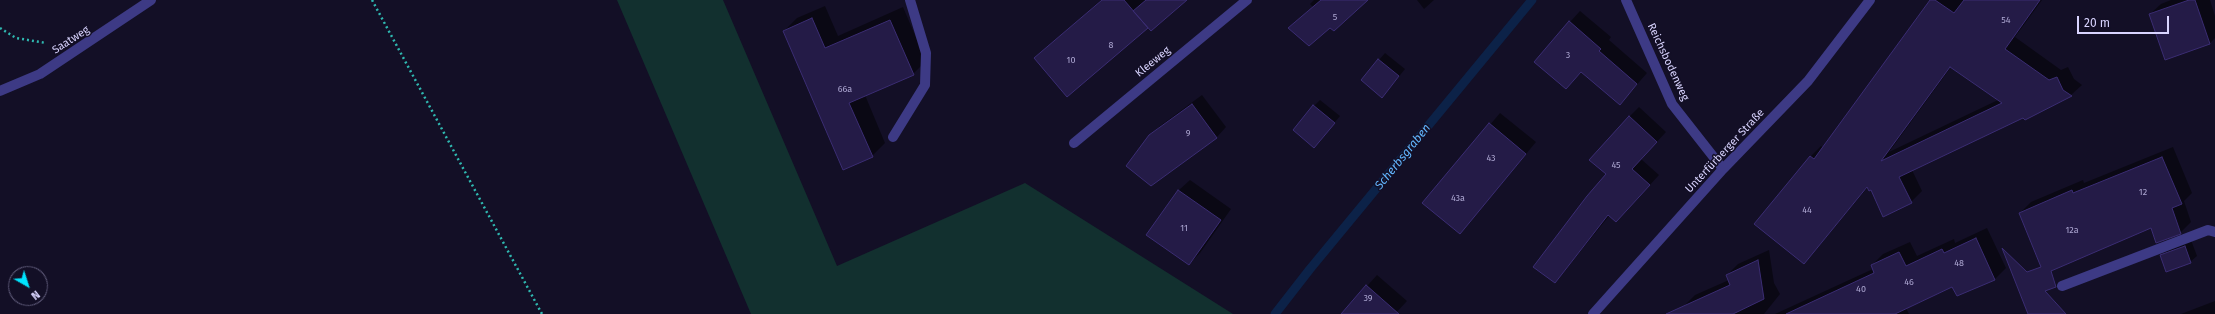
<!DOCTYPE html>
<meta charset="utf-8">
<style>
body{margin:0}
#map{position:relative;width:2215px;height:314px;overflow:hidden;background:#130f26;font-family:"Fira Sans",sans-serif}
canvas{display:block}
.north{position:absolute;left:8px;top:266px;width:40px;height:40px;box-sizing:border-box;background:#130f26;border:1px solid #625e7d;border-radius:50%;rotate:141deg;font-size:11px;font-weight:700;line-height:16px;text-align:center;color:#d9d4ff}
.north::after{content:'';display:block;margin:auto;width:14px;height:18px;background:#00e5ff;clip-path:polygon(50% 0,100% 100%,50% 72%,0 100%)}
.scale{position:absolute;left:2077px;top:16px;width:92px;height:18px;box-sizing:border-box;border:2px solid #d9d4ff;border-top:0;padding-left:5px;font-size:12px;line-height:14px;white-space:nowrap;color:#d9d4ff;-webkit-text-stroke:3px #130f26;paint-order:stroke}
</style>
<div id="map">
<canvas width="2215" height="314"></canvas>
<div class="north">N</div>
<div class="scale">20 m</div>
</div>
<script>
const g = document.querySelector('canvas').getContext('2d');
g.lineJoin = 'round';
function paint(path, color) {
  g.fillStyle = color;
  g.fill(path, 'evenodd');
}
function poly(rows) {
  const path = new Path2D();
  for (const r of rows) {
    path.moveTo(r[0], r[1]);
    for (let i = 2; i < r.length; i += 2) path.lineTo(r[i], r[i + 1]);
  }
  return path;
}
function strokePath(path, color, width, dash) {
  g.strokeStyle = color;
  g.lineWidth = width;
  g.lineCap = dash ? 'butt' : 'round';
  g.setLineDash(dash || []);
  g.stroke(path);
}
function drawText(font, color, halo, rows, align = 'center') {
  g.font = font + ' "Fira Sans",sans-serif';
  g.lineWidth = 3;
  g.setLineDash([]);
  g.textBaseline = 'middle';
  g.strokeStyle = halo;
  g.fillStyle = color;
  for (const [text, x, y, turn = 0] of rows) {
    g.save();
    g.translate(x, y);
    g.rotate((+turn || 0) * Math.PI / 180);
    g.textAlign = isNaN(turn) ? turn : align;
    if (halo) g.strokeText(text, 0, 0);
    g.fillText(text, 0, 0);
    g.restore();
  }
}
paint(poly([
 [617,0,723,0,837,266,1025,183,1233,314,751,314]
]), '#12302f');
paint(poly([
 [1101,0,1184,0,1148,26,1068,96,1035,58],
 [1314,0,1366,0,1331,26,1290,28,1313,7,1310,4],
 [1417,0,1434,0,1424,9],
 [1931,0,2042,0,2015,37,2061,70,2068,67,2074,79,2082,85,2071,95,2025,119,2023,117,1912,170,1922,191,1911,202,1868,187,1804,263,1756,224,1811,156,1821,146,1824,148],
 [1951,67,1998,100,1889,152],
 [2171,0,2210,0,2215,16,2215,38,2210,43,2165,59,2150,14,2161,4],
 [825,6,838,36,903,7,926,61,913,74,865,95,885,143,872,156,784,31,797,18],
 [1580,11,1611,37,1609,40,1647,73,1620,104,1582,72,1566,88,1570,22],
 [1385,53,1405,69,1388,90,1362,80],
 [1202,95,1226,127,1217,137,1151,185,1150,136,1160,126],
 [1320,100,1340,116,1320,140,1314,106],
 [1639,107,1666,132,1641,159,1659,175,1626,211,1610,215,1555,282,1607,174,1629,117],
 [1500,113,1536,142,1460,233,1424,203],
 [2173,147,2192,193,2184,201,2191,222,2180,233,2152,227,2020,213,2031,202,2083,180,2084,183],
 [1190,180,1231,209,1200,253,1189,264,1147,235,1179,190],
 [1987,228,2006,268,1995,279,1957,295,1953,286,1906,308,1909,314,1775,314,1873,269,1872,265,1883,254,1910,242,1917,256,1954,239,1955,243],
 [2191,240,2197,256,2190,262,2161,256,2168,249],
 [1769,250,1774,283,1780,294,1764,314,1687,314,1684,306,1695,295,1729,280,1727,275,1738,264],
 [1377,275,1407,301,1395,314,1342,314],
 [2215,301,2215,314,2181,314]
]), '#0007');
strokePath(poly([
 [1275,314,1310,269,1532,0]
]), '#0c2248', 9);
const building = poly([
 [1102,0,1124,0,1148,28,1067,97,1034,58,1102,0],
 [1146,0,1187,0,1151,31,1133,11,1146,0],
 [1321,0,1368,0,1334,31,1330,28,1309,46,1288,28,1321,0],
 [1930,0,1935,0,1954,13,1964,0,2040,0,2005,49,2049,80,2057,77,2063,90,2072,96,2025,120,2023,118,1899,177,1912,203,1883,217,1871,190,1869,191,1867,187,1804,264,1754,224,1810,156,1814,159,1930,0],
 [1950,67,2002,103,1881,161,1950,67],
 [2189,0,2195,0,2210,44,2165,60,2149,14,2189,0],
 [812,18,825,48,890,20,914,75,849,103,873,157,843,170,783,31,812,18],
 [1569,21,1601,49,1599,51,1637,84,1620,105,1581,72,1566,89,1534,62,1569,21],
 [1378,59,1399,76,1382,98,1361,80,1378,59],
 [1192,104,1217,138,1151,186,1126,166,1149,135,1192,104],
 [1313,105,1335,123,1314,148,1293,130,1313,105],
 [1629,116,1657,142,1632,169,1650,185,1616,222,1608,215,1555,283,1533,267,1587,196,1606,174,1589,160,1629,116],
 [1489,123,1526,154,1460,234,1422,203,1489,123],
 [2162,157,2182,204,2172,208,2181,234,2156,243,2151,228,2051,271,2056,287,2045,291,2066,314,2028,314,2002,248,2027,272,2041,267,2019,213,2072,190,2073,193,2162,157],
 [1178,190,1221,220,1189,265,1146,235,1178,190],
 [1976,238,1995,280,1957,296,1952,287,1895,314,1786,314,1874,273,1871,265,1899,252,1906,266,1942,249,1944,253,1976,238],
 [2185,246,2191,263,2166,272,2160,255,2185,246],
 [1758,260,1764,299,1733,314,1666,314,1730,285,1726,275,1758,260],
 [1366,285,1399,314,1341,314,1366,285]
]);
paint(building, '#241b47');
strokePath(building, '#3b2d73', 1);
strokePath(poly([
 [372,0,542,314],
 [0,28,16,38,46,43]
]), '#2fb8b0', 2.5, [2, 3]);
strokePath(poly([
 [893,137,925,85,926,53,910,0],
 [2062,286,2208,230,2215,232]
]), '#3d3a85', 10);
strokePath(poly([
 [1626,0,1672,104,1723,169],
 [0,91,40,74,151,0],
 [1074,143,1247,0],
 [1593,314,1723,169,1808,81,1870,0]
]), '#3d3a85', 10);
drawText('9px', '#aca6d1', null, [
 ["5",1335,17],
 ["54",2006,20],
 ["8",1111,45],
 ["3",1568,55],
 ["10",1071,60],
 ["66a",845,89],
 ["9",1188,133],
 ["43",1491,158],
 ["45",1616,165],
 ["12",2143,192],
 ["43a",1458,198],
 ["44",1807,210],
 ["11",1184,228],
 ["12a",2072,230],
 ["48",1959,263],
 ["46",1909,282],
 ["40",1861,289],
 ["39",1368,298]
]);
drawText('11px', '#d9d4ff', '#130f26', [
 ["Saatweg",71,40,-33],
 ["Kleeweg",1153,62,-39],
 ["Reichsbodenweg",1668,62,65],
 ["Unterfürberger Straße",1725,151,-47]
]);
drawText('italic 12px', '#62b6ff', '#130f26', [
 ["Scherbsgraben",1403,157,-51]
]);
</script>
